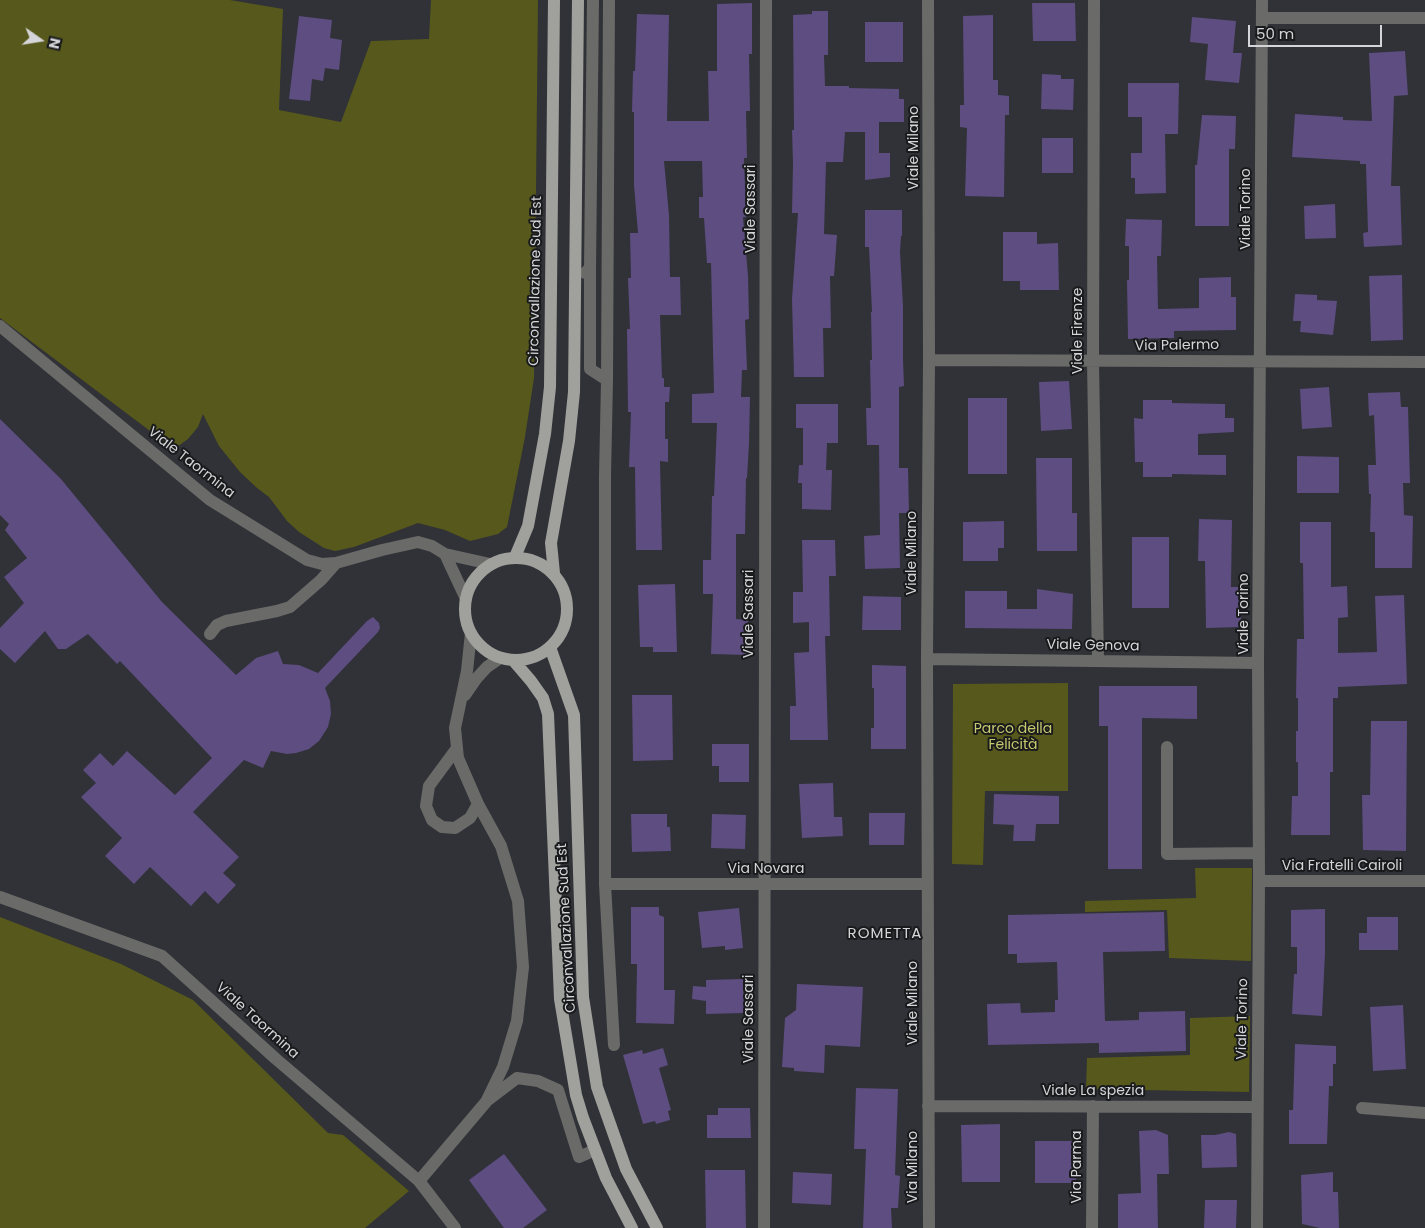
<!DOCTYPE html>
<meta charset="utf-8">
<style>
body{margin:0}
#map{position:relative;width:1425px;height:1228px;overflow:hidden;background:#303237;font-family:Poppins,sans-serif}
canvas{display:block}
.north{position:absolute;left:15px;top:15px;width:50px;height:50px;-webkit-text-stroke:4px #191a1c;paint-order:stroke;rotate:103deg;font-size:14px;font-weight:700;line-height:20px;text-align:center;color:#d5d5d9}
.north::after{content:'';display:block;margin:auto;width:18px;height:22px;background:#d5d5d9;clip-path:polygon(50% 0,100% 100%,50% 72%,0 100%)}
.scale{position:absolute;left:1248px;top:25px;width:134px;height:22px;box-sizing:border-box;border:2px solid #d5d5d9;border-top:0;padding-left:6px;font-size:15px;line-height:18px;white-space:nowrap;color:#d5d5d9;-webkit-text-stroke:4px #191a1c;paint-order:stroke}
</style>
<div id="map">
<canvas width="1425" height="1228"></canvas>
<div class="north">N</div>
<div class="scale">50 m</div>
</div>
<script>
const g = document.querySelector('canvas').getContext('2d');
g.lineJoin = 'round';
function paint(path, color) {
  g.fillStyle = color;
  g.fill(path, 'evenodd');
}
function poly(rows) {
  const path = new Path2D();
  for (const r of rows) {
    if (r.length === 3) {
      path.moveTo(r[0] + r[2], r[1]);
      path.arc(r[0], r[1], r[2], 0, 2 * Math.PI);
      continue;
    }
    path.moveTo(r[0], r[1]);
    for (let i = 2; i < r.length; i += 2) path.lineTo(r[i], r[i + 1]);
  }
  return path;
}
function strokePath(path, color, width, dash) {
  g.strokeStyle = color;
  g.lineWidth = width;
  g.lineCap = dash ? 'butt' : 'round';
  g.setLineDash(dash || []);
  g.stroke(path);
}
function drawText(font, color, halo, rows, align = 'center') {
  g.font = font + ' Poppins,sans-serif';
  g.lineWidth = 4;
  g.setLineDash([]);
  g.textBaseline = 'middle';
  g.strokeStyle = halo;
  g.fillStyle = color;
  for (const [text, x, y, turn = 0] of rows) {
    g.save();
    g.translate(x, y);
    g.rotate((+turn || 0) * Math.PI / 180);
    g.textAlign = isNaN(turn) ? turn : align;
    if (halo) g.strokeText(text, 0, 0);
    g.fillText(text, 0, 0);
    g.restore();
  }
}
paint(poly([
 [0,0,230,0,283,9,279,110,341,122,371,41,429,39,431,0,538,0,534,378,525,437,507,527,498,534,470,541,445,530,418,523,354,547,335,551,324,548,299,532,287,521,269,497,257,488,240,472,219,446,203,414,198,427,188,439,174,449,0,318],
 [1068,683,1068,791,985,791,983,865,952,864,953,684],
 [1195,868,1252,868,1251,961,1169,958,1167,910,1085,912,1085,901,1196,898],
 [0,917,121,964,193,1000,328,1133,343,1135,409,1191,365,1228,0,1228],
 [1250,1016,1249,1092,1086,1089,1087,1058,1190,1055,1190,1018]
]), '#57581b');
paint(poly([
 [752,3,752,54,749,54,750,111,746,111,747,158,744,158,746,217,743,217,748,276,749,319,745,320,747,370,742,370,741,397,750,397,749,444,747,478,746,478,745,534,736,534,736,619,748,620,747,655,711,654,713,594,703,594,703,560,711,560,712,496,714,496,717,423,692,423,692,394,714,393,711,263,707,263,704,218,699,218,699,197,703,197,702,161,664,161,669,215,670,277,680,277,681,315,660,315,662,378,664,378,664,387,670,387,669,402,665,402,665,439,668,439,668,462,660,461,662,550,636,550,635,467,629,467,631,412,628,412,627,329,630,329,628,278,631,278,630,233,638,233,634,185,634,112,632,112,633,71,635,71,637,14,669,15,667,121,709,121,708,71,717,71,717,4],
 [1032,3,1075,3,1076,41,1033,41],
 [812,11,828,11,828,55,824,55,825,86,849,86,849,88,899,89,899,99,904,99,904,122,879,122,879,153,890,153,890,177,865,180,865,132,845,132,843,162,826,162,824,234,837,235,834,276,830,276,831,328,823,328,824,377,794,377,792,299,798,213,792,213,793,163,792,130,794,130,793,15,812,14],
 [993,15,993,80,998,80,998,95,1009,96,1009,115,1005,115,1004,197,965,196,967,128,960,127,960,105,964,105,963,16],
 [299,16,332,20,330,38,342,40,339,70,325,68,323,81,312,79,310,101,289,99],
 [1192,17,1236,21,1233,53,1242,53,1239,83,1205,80,1208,44,1190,42],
 [865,22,903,22,903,62,865,62],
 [1405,51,1408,95,1394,96,1391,186,1400,186,1402,245,1364,247,1363,233,1368,232,1366,164,1360,164,1360,161,1292,157,1295,114,1343,117,1343,120,1372,121,1369,53],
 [1042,74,1061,75,1061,79,1074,79,1073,110,1041,109],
 [1128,83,1179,83,1178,134,1165,134,1166,193,1135,194,1135,178,1131,178,1131,153,1142,153,1142,117,1128,117],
 [1202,115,1236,116,1235,149,1229,149,1229,226,1195,226,1195,165,1197,165],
 [1042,138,1073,138,1073,173,1042,173],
 [1335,204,1336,238,1305,239,1304,206],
 [865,210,902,210,902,236,901,236,900,252,903,306,903,359,904,386,899,387,899,468,908,468,909,513,899,513,900,568,865,569,864,536,880,535,879,445,867,445,866,408,871,408,870,360,872,360,871,312,872,312,869,247,865,247],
 [1126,219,1162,220,1161,256,1157,256,1158,309,1199,308,1199,278,1231,277,1231,297,1236,297,1236,330,1174,331,1174,338,1128,339,1127,280,1129,280,1129,246,1125,246],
 [1003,232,1037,232,1037,244,1058,243,1059,290,1020,290,1020,281,1003,281],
 [1402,275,1403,340,1371,341,1369,276],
 [1295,294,1317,295,1317,300,1337,301,1333,335,1300,332,1301,321,1293,321],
 [1069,381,1072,429,1041,431,1039,382],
 [1329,387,1332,427,1302,429,1300,389],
 [1400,392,1401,407,1408,407,1410,483,1403,483,1404,515,1413,516,1412,568,1375,568,1375,532,1370,532,1371,494,1369,494,1368,465,1376,465,1374,415,1369,416,1368,393],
 [968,398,1007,398,1007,474,968,474],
 [1143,400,1172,400,1172,403,1225,404,1225,418,1234,418,1234,432,1198,434,1198,455,1226,455,1226,475,1172,474,1172,477,1143,477,1143,462,1135,462,1134,418,1143,419],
 [796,404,838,404,838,443,827,443,826,470,832,470,831,510,802,509,802,483,798,483,799,465,803,465,803,428,796,428],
 [0,419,61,479,162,602,236,675,256,658,278,651,283,664,299,665,318,673,367,621,373,617,379,623,380,628,378,632,325,688,330,701,331,714,328,727,319,741,309,749,296,753,287,754,271,751,263,768,244,760,193,812,239,857,223,873,236,885,218,904,205,891,191,906,150,867,134,884,105,856,122,838,81,797,96,783,83,770,100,753,113,766,127,751,175,795,212,758,120,661,117,664,88,634,66,649,58,649,45,631,15,663,0,649,0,628,24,603,4,577,27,558,5,530,9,524,0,515],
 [1297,456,1339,457,1339,493,1297,493],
 [1036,458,1072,458,1072,513,1077,513,1077,551,1037,551],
 [1199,519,1232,520,1231,587,1241,587,1241,627,1206,628,1205,561,1198,561],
 [1004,521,1004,548,998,548,998,561,963,561,963,522],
 [1300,522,1331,522,1331,587,1347,586,1348,617,1338,618,1338,653,1377,652,1375,596,1404,595,1407,684,1338,687,1338,698,1333,698,1333,772,1330,772,1330,835,1291,835,1292,796,1298,796,1298,762,1296,762,1296,731,1298,731,1298,698,1296,698,1297,639,1304,639,1303,563,1300,563],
 [1132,537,1169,537,1169,608,1132,608],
 [802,540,835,540,836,576,829,576,830,636,825,636,828,740,790,740,790,706,796,706,794,653,809,652,809,622,793,623,793,592,803,592],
 [675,584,677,652,653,652,653,647,640,647,638,585],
 [1037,589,1073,594,1072,629,965,628,965,591,1007,591,1007,609,1037,609],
 [863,596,901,597,901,630,862,630],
 [872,665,906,666,906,749,871,749,871,728,874,728,874,688,872,688],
 [1099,686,1197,686,1197,719,1142,718,1142,869,1108,869,1108,726,1099,726],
 [632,695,672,695,673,760,633,761],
 [1371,721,1407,721,1406,851,1363,850,1362,795,1370,795],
 [712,744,749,744,749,782,719,782,719,766,712,766],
 [833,783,834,817,842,817,843,836,802,838,799,784],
 [994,794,1059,796,1059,824,1036,824,1035,841,1013,841,1014,825,993,824],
 [869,813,905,813,904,845,869,845],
 [631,814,667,814,667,827,670,827,671,851,632,852],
 [712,814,746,815,745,849,711,848],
 [631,907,659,907,659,915,664,917,664,990,675,990,674,1024,636,1023,637,964,631,964],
 [739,908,743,948,725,950,725,946,702,948,698,912],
 [1325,909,1325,953,1322,1016,1292,1014,1294,974,1297,974,1297,947,1291,947,1291,910],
 [1164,912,1165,951,1103,952,1105,1021,1139,1020,1139,1012,1185,1011,1186,1051,1099,1053,1099,1043,988,1045,987,1004,1020,1003,1021,1013,1055,1012,1055,1000,1058,1000,1057,962,1017,963,1017,954,1008,954,1008,915],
 [1367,917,1398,917,1398,950,1359,950,1359,933,1367,933],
 [743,979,744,1013,706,1014,706,1001,692,999,693,986,706,987,706,980],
 [797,984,863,987,860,1047,825,1045,824,1073,794,1071,794,1068,782,1067,785,1018,796,1010],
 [1403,1005,1406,1069,1373,1071,1370,1007],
 [1295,1044,1336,1046,1336,1064,1333,1064,1333,1086,1329,1086,1327,1144,1289,1144,1289,1110,1293,1110],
 [663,1048,668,1065,659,1068,671,1110,668,1111,670,1120,656,1124,655,1121,643,1124,623,1055,642,1050,643,1054],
 [856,1088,898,1089,895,1175,900,1176,898,1208,891,1208,892,1228,863,1228,866,1149,854,1149],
 [718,1108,750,1108,751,1138,707,1138,707,1115,718,1115],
 [1000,1124,1000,1182,962,1182,961,1125],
 [1156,1130,1168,1135,1169,1174,1157,1174,1158,1228,1118,1228,1118,1194,1141,1193,1139,1131],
 [1229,1132,1236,1134,1237,1167,1202,1168,1201,1135,1215,1135],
 [1035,1141,1076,1141,1076,1183,1035,1183],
 [504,1154,547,1210,523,1228,504,1228,469,1180],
 [705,1170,745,1170,746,1228,706,1228],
 [793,1172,832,1174,831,1205,792,1203],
 [1333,1172,1333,1192,1338,1192,1339,1228,1320,1228,1302,1224,1301,1175],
 [1205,1200,1237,1200,1236,1228,1204,1228]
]), '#5d4d81');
strokePath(poly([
 [928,0,929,360,927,659,929,1228],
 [1094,0,1093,362,1098,661],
 [1262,18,1425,18],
 [590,268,590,369,607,380,605,476,605,884,614,1045],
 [585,273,590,268,593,0],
 [0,326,210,500,307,560,322,564,336,563,382,550,418,542,432,546,445,554],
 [929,360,1425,362],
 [607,380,609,0],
 [466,599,445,554,490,564],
 [210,634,217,625,226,621,277,611,290,607,321,580,336,563],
 [927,659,1258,663],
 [465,695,476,679,487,667,500,658],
 [1167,747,1167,854,1259,853],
 [457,748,429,786,426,806,432,820,442,827,455,828,470,818,478,804],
 [1259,881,1425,881],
 [605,884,927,884],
 [0,897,162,956,276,1059,419,1181,455,1228],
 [488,1100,517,1078,538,1081,558,1090,579,1157,595,1150],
 [928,1106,1257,1107],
 [1362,1108,1425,1113],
 [419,1181,486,1102,503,1067,517,1021,523,967,518,901,501,846,478,804,458,758,455,728,467,671,471,633],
 [764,1228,766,0],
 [1092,1228,1093,1106],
 [1257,1228,1259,881,1258,663,1262,0]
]), '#6a6a68', 12);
strokePath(poly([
 [515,557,528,526,545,434,550,387,554,0],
 [516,609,51],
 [554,573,551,543,569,441,574,392,578,0],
 [550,647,574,715,583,997,597,1087,626,1169,657,1228],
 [513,660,531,681,543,698,548,714,560,999,576,1095,583,1118,606,1178,632,1228]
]), '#a0a19c', 12);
drawText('14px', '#d5d5d9', '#191a1c', [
 ["Viale Milano",914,148,-90],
 ["Viale Sassari",751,209,-90],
 ["Viale Torino",1246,209,-90],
 ["Circonvallazione Sud Est",536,281,-89],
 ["Viale Firenze",1078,331,-90],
 ["Via Palermo",1177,346,-1],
 ["Viale Taormina",191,463,38],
 ["Viale Milano",912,553,-90],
 ["Viale Sassari",749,614,-90],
 ["Viale Torino",1244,614,-90],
 ["Viale Genova",1093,646,1],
 ["Via Fratelli Cairoli",1342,866],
 ["Via Novara",766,869],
 ["Circonvallazione Sud Est",567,928,-93],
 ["Viale Milano",913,1003,-90],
 ["Viale Sassari",749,1019,-90],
 ["Viale Torino",1243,1019,-89],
 ["Viale Taormina",257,1021,42],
 ["Viale La spezia",1093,1091],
 ["Via Milano",913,1167,-90],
 ["Via Parma",1077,1167,-90]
]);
drawText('14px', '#c7c96f', '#191a1c', [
 ["Parco della",1013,729],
 ["Felicità",1013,745]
]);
g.letterSpacing = '1px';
drawText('15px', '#d5d5d9', '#191a1c', [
 ["ROMETTA",885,934]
]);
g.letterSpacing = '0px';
</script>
